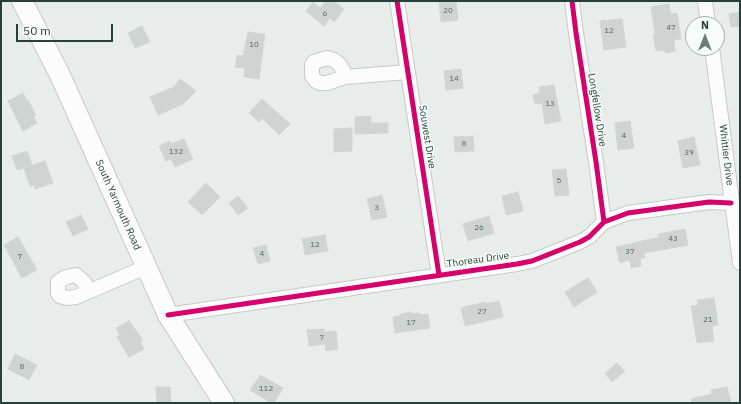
<!DOCTYPE html>
<style>
body{margin:0}
#map{position:relative;width:741px;height:404px;overflow:hidden;background:#e8edeb;font-family:"IBM Plex Sans",sans-serif}
canvas{display:block}
.frame{position:absolute;inset:0;border:2px solid #24423a;pointer-events:none}
.north{position:absolute;left:685px;top:16px;width:40px;height:40px;box-sizing:border-box;background:#f7fbf9;border:1px solid #a3b1ad;border-radius:50%;rotate:0deg;font-size:11px;font-weight:700;line-height:16px;text-align:center;color:#24423a}
.north::after{content:'';display:block;margin:auto;width:14px;height:18px;background:#697e78;clip-path:polygon(50% 0,100% 100%,50% 72%,0 100%)}
.scale{position:absolute;left:16px;top:24px;width:97px;height:18px;box-sizing:border-box;border:2px solid #24423a;border-top:0;padding-left:5px;font-size:12px;line-height:14px;white-space:nowrap;color:#24423a;-webkit-text-stroke:3px #f7fbf9;paint-order:stroke}
</style>
<div id="map">
<canvas width="741" height="404"></canvas>
<div class="frame"></div>
<div class="north">N</div>
<div class="scale">50 m</div>
</div>
<script>
const g = document.querySelector('canvas').getContext('2d');
g.lineJoin = 'round';
function paint(path, color) {
  g.fillStyle = color;
  g.fill(path, 'evenodd');
}
function poly(rows) {
  const path = new Path2D();
  for (const r of rows) {
    path.moveTo(r[0], r[1]);
    for (let i = 2; i < r.length; i += 2) path.lineTo(r[i], r[i + 1]);
  }
  return path;
}
function strokePath(path, color, width, dash) {
  g.strokeStyle = color;
  g.lineWidth = width;
  g.lineCap = dash ? 'butt' : 'round';
  g.setLineDash(dash || []);
  g.stroke(path);
}
function drawText(font, color, halo, rows, align = 'center') {
  g.font = font + ' "IBM Plex Sans",sans-serif';
  g.lineWidth = 3;
  g.setLineDash([]);
  g.textBaseline = 'middle';
  g.strokeStyle = halo;
  g.fillStyle = color;
  for (const [text, x, y, turn = 0] of rows) {
    g.save();
    g.translate(x, y);
    g.rotate((+turn || 0) * Math.PI / 180);
    g.textAlign = isNaN(turn) ? turn : align;
    if (halo) g.strokeText(text, 0, 0);
    g.fillText(text, 0, 0);
    g.restore();
  }
}
const building = poly([
 [326,1,334,1,344,9,334,22,330,18,324,26,306,11,313,2,320,8,326,1],
 [439,1,456,1,458,20,441,22,439,1],
 [669,4,671,14,677,13,681,39,674,40,675,51,665,53,665,50,656,51,653,34,655,34,651,7,669,4],
 [740,12,740,26,731,27,729,14,740,12],
 [622,19,626,47,604,50,600,21,622,19],
 [142,26,150,42,135,48,128,33,142,26],
 [248,32,265,34,259,79,244,77,245,68,235,67,237,55,243,56,248,32],
 [461,69,463,88,446,90,444,71,461,69],
 [180,79,196,91,183,104,158,115,150,97,174,87,180,79],
 [554,85,561,121,545,124,542,103,535,104,533,95,540,93,539,87,554,85],
 [23,93,27,101,28,100,36,115,33,116,37,123,23,131,8,101,23,93],
 [262,99,290,124,279,135,262,118,259,122,249,113,262,99],
 [371,116,371,123,388,123,388,133,355,134,355,117,371,116],
 [630,121,634,148,618,150,615,123,630,121],
 [352,128,352,151,334,152,334,129,352,128],
 [473,136,474,151,455,152,454,137,473,136],
 [694,137,700,165,683,168,678,141,694,137],
 [184,139,193,159,175,167,171,159,166,161,159,146,170,141,171,144,184,139],
 [27,151,32,165,17,170,12,156,27,151],
 [45,161,53,183,35,189,34,185,30,186,24,168,45,161],
 [566,169,569,195,555,196,552,170,566,169],
 [206,183,220,197,202,215,188,202,206,183],
 [518,192,523,211,506,215,502,196,518,192],
 [382,195,387,217,372,220,367,199,382,195],
 [238,196,248,208,238,215,229,203,238,196],
 [81,215,88,229,73,236,66,222,81,215],
 [489,216,494,233,468,241,463,224,489,216],
 [685,229,688,245,644,253,645,257,640,259,641,266,631,268,630,260,620,263,616,247,659,237,658,234,685,229],
 [325,235,328,251,305,255,302,239,325,235],
 [18,237,37,270,22,278,4,245,18,237],
 [266,245,270,261,258,264,253,248,266,245],
 [588,278,597,292,574,307,565,292,588,278],
 [714,298,718,325,712,326,714,341,697,343,691,306,698,305,697,300,714,298],
 [499,301,503,317,465,326,461,308,485,302,486,304,499,301],
 [411,312,411,314,420,313,420,315,428,314,430,328,395,333,393,317,400,316,400,314,411,312],
 [129,321,143,340,140,342,144,349,129,357,117,337,120,335,116,328,129,321],
 [324,329,324,332,336,331,338,349,326,351,325,344,309,346,307,330,324,329],
 [15,354,37,365,29,380,8,369,15,354],
 [617,363,625,371,612,382,605,373,617,363],
 [260,375,283,388,274,403,271,403,250,390,260,375],
 [156,387,170,387,171,403,157,403,156,387],
 [727,387,731,403,692,403,691,399,712,394,711,390,727,387]
]);
paint(building, '#cfd4d2');
strokePath(building, '#d1d6d4', 1);
const street = poly([
 [397,1,439,275],
 [572,1,576,33,596,162,604,222],
 [705,1,708,24],
 [712,48,740,263],
 [327,58,334,60,339,64,343,70,345,77,327,83,320,83,316,81,312,76,312,65,314,62,327,58],
 [345,77,408,72],
 [89,291,84,282,76,275,66,277,58,282,58,293,60,296,67,298,76,297,146,267],
 [168,315,517,264,532,261,580,242,589,237,604,222,628,213,709,202,731,203]
]);
const secondary = poly([
 [22,1,59,73,168,315,224,403]
]);
strokePath(street, '#c5cac8', 16);
strokePath(secondary, '#c3cbc8', 22);
strokePath(street, '#fcfcfc', 14);
strokePath(secondary, '#fcfcfc', 20);
strokePath(poly([
 [397,1,439,275],
 [572,1,576,33,596,162,604,222],
 [168,315,517,264,532,261,580,242,589,237,604,222,628,213,709,202,731,203]
]), '#d6006c', 5);
drawText('8px', '#506761', null, [
 ["20",448,11],
 ["6",325,14],
 ["47",671,28],
 ["12",609,31],
 ["10",254,45],
 ["14",454,79],
 ["13",550,104],
 ["4",624,136],
 ["8",464,144],
 ["132",176,152],
 ["39",689,153],
 ["5",559,181],
 ["3",377,208],
 ["26",479,228],
 ["43",673,239],
 ["12",315,245],
 ["37",630,252],
 ["4",262,254],
 ["7",20,257],
 ["27",482,312],
 ["21",708,320],
 ["17",411,323],
 ["7",322,338],
 ["8",22,367],
 ["112",266,389]
]);
drawText('10px', '#24423a', '#f7fbf9', [
 ["Longfellow Drive",597,110,81],
 ["Souwest Drive",427,137,81],
 ["Whittier Drive",726,155,83],
 ["South Yarmouth Road",118,205,66],
 ["Thoreau Drive",478,260,-8]
]);
</script>
